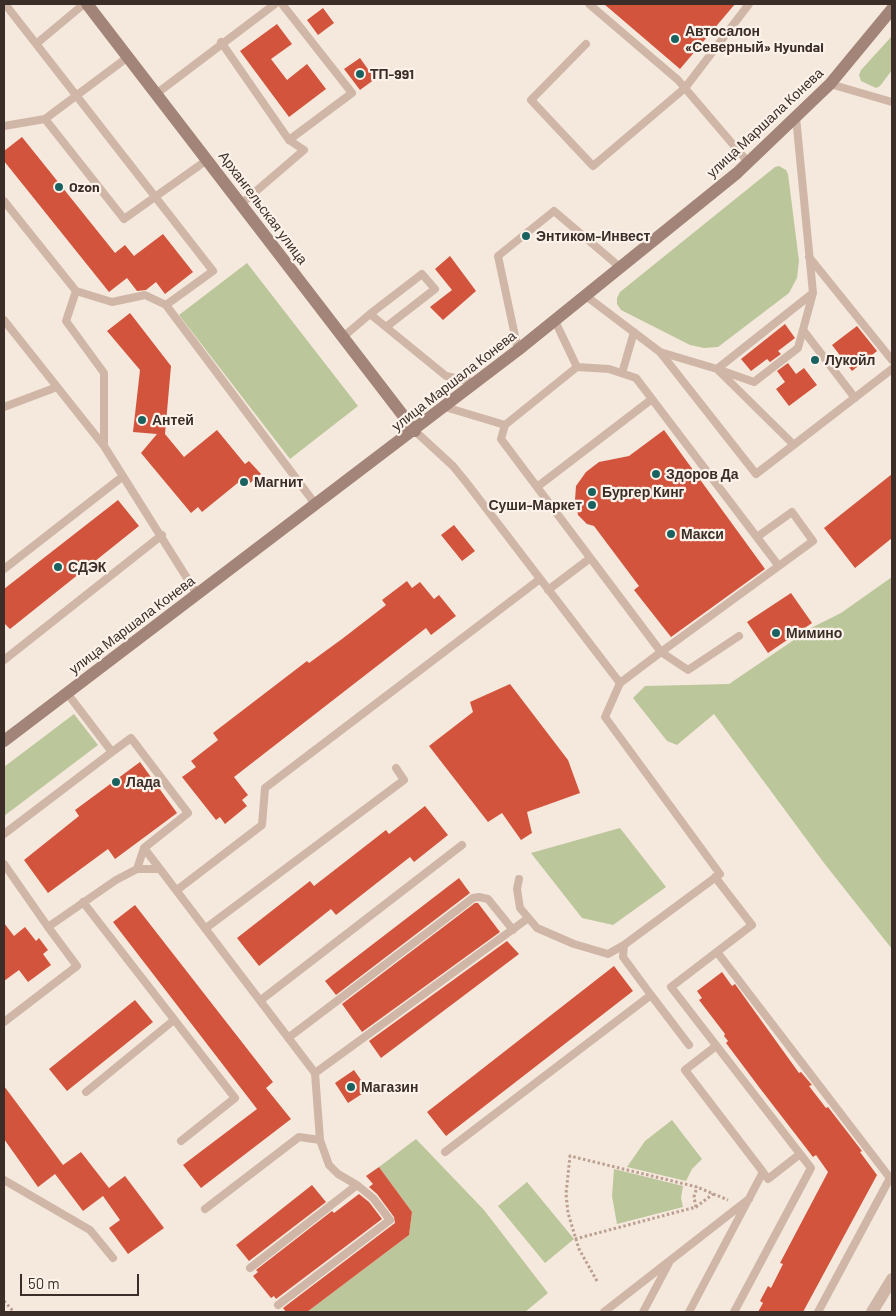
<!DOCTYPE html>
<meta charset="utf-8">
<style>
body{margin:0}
#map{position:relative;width:896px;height:1316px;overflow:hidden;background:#f5e8dd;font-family:Barlow,sans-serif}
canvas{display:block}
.frame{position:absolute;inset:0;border:5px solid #3b2d28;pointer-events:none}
.scale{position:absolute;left:20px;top:1274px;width:119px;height:22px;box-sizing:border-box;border:2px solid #3b2d28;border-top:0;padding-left:6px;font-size:15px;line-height:18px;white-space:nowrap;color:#3b2d28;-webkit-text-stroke:4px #fcf2ea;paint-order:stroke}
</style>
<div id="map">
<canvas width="896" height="1316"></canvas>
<div class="frame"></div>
<div class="scale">50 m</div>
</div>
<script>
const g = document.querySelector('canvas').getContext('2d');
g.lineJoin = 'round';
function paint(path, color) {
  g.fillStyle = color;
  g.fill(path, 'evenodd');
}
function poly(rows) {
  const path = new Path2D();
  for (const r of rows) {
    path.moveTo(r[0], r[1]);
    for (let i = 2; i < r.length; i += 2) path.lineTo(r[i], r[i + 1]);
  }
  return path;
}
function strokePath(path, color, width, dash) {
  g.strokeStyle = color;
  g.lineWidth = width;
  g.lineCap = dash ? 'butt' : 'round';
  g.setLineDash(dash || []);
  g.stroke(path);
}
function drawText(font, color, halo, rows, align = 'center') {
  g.font = font + ' Barlow,sans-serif';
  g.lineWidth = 4.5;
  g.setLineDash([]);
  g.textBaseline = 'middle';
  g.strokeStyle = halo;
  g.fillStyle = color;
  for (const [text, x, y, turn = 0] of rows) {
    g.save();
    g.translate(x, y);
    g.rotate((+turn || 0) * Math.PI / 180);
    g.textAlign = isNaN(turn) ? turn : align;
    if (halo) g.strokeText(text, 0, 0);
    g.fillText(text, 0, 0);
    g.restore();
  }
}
paint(poly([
 [892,36,892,70,880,86,876,88,861,81,859,75,861,70],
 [779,166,786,170,788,174,799,261,797,278,789,293,718,347,704,348,690,345,621,310,617,304,617,298,620,292,775,167],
 [247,263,358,406,290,459,179,315],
 [892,577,892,949,824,863,714,714,677,745,667,741,633,698,645,686,729,684,813,627,841,613],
 [74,714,98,745,4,816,4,767],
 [620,828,666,887,613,925,582,918,531,853],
 [672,1120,702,1159,692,1169,686,1181,627,1167,645,1141],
 [416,1139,484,1210,548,1293,525,1312,307,1312,409,1235,412,1212,379,1167],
 [614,1169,683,1186,681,1198,683,1207,617,1224,612,1196],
 [527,1182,574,1239,545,1263,498,1206]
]), '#bcc69b');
paint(poly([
 [604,4,735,4,680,69],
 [323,8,334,23,318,35,307,20],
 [277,24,292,44,271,59,287,80,307,64,326,89,289,117,240,51],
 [360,58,375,79,360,90,344,69],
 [22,137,115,253,125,245,134,256,163,234,193,272,165,294,156,282,146,290,137,291,127,278,109,292,4,161,4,151],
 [450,256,476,291,443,320,430,307,452,290,435,269],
 [130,313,171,366,165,434,184,457,217,430,245,464,249,461,261,474,250,483,245,477,202,512,198,507,191,513,141,453,157,434,133,432,140,370,107,331],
 [785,324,795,338,778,351,781,354,770,362,767,359,751,371,741,359],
 [857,326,877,351,852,371,832,345],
 [788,363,796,374,804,368,817,385,789,406,776,389,785,382,777,371],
 [664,430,765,569,671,637,634,590,639,586,594,526,587,524,578,515,575,500,576,486,586,472,599,462,629,456],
 [892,474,892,538,855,568,824,528],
 [118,500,139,526,10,629,4,623,4,589],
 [454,525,475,551,462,561,441,535],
 [407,581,412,588,420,582,434,599,439,595,456,616,431,635,426,628,234,777,248,795,242,800,247,806,225,824,220,817,216,820,182,777,196,767,191,761,218,740,213,733,307,661,309,663,342,639,386,605,382,600],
 [791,593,812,623,768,653,747,622],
 [510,684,568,760,580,793,527,812,532,833,521,840,502,813,488,822,429,746,473,712,470,702],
 [140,762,177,813,115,859,108,849,48,893,24,860,79,816,75,810],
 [425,806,448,835,414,862,410,857,336,915,331,909,259,966,237,938,310,881,314,886,386,830,389,834],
 [459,878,470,893,336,995,325,981],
 [475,903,478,903,500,932,362,1032,342,1004],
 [135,905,273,1082,266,1088,291,1119,201,1188,183,1165,257,1109,113,922],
 [4,923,14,936,25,927,36,941,39,938,48,950,43,954,51,965,28,982,19,970,4,981],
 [507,941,519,954,381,1058,369,1041],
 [614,966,633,991,446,1136,427,1112],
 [722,972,732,986,735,984,799,1073,801,1072,812,1085,809,1086,826,1108,828,1107,862,1151,860,1152,877,1175,803,1312,758,1312,763,1303,760,1301,768,1286,771,1288,783,1264,780,1263,828,1172,816,1155,813,1157,759,1087,726,1043,728,1041,724,1036,725,1034,699,1000,702,998,697,991],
 [135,1000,153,1022,67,1091,49,1069],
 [354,1070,368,1090,348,1103,335,1083],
 [4,1086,63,1165,81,1152,109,1188,125,1176,164,1228,128,1254,109,1228,120,1220,103,1196,83,1211,55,1174,38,1187,4,1139],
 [379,1167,412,1212,409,1235,307,1312,286,1312,283,1308,395,1223,394,1217,377,1194,369,1187,373,1184,366,1176],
 [312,1185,326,1202,249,1261,236,1245],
 [359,1194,369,1202,382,1219,276,1299,274,1296,271,1298,253,1276,258,1272,256,1270,332,1211,334,1213]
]), '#d3543d');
strokePath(poly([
 [696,1207,694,1197,697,1187],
 [575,1239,696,1207,713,1194],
 [597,1281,579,1249,568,1213,566,1194,570,1156,697,1187,728,1200],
 [4,1301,14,1312]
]), '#bb9f91', 3, [2.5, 2.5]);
strokePath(poly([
 [5,4,213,271,166,305,316,505],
 [282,4,352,93,289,140],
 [589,4,678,80,748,162],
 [221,42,289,140,304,150,241,204],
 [36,44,84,4],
 [586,44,531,100,593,166,685,88,749,4],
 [830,84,892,102],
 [156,94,275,4],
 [45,119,124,219,207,160],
 [4,126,45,119,128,57],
 [4,201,76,291,66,321,104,373,104,446,197,594],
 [809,257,892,360],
 [76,291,112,302,145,295,166,305],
 [586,296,660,352,717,369,813,293,796,117],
 [370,314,422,274,435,289,386,327],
 [4,320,104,446],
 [555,321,577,367],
 [803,330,855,398],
 [343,337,370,314,446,376,476,383],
 [518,350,498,256,554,211,621,268],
 [660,352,756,474,892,369],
 [717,369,754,382,798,348,813,293],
 [718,370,793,444],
 [622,373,634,332],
 [4,407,57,387],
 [445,407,505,425],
 [415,431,453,466,466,482,620,683,661,652,537,487,652,399],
 [537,487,501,439,505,425,577,367,609,369,636,378,778,565],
 [4,569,122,477],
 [548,590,589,559],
 [739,636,688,670,661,652,813,541,792,512,757,537],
 [4,660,162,535],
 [112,752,131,738,188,813,144,848,160,869],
 [4,834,112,752,67,693],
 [4,864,48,927,116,880,137,869,160,869,315,1073,320,1140,329,1165,338,1174,357,1185],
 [137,869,144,848],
 [715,877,752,925,671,987,811,1168,734,1312],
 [519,879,517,889,520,908,537,928,574,944,608,954,624,945,720,874,605,717,620,683],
 [177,890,262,825,265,788,540,579],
 [83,902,235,1098,181,1141],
 [206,928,404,780,396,768],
 [717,952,890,1178,818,1312],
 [651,995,689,1045],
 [261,1000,462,845],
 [4,1022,77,966,48,927],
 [288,1038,473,898,479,897,488,899,513,930],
 [716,1046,685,1070,763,1172,768,1179,800,1154],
 [315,1073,527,919],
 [86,1092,174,1020],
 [445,1152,651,995,623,957,624,945],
 [4,1180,90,1230,113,1258],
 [205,1209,299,1137,320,1140],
 [250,1268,357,1185,373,1198,390,1220,278,1305],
 [604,1312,749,1199],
 [643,1312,669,1263],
 [689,1312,763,1172]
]), '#cfb6a7', 8);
strokePath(poly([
 [872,1312,892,1279]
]), '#cfb6a7', 12);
strokePath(poly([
 [87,4,415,431],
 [4,741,518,350,737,173,830,84,892,9]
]), '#a38478', 12);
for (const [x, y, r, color] of [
 [675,39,5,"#196260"],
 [360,74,5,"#196260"],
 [59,187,5,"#196260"],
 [526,236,5,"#196260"],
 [815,360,5,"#196260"],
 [142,420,5,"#196260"],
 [656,474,5,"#196260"],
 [244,482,5,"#196260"],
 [592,492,5,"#196260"],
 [592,505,5,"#196260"],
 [671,534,5,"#196260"],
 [58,567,5,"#196260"],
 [776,633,5,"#196260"],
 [116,782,5,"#196260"],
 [351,1087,5,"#196260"]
]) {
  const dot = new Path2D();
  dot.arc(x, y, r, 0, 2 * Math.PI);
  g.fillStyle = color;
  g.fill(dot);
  strokePath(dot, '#fcf2ea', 2);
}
drawText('bold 14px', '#3b2d28', '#fcf2ea', [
 ["Автосалон",685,31],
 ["«Северный» Hyundai",685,47],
 ["ТП-991",370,74],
 ["Ozon",69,187],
 ["Энтиком-Инвест",536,236],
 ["Лукойл",825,360],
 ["Антей",152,420],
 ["Здоров Да",666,474],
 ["Магнит",254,482],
 ["Бургер Кинг",602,492],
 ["Суши-Маркет",582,505,"right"],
 ["Макси",681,534],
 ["СДЭК",68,567],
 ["Мимино",786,633],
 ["Лада",126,782],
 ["Магазин",361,1087]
], 'left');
drawText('14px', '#3b2d28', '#fcf2ea', [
 ["улица Маршала Конева",765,123,-43],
 ["Архангельская улица",263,208,53],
 ["улица Маршала Конева",454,381,-38],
 ["улица Маршала Конева",132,625,-37]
]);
</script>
